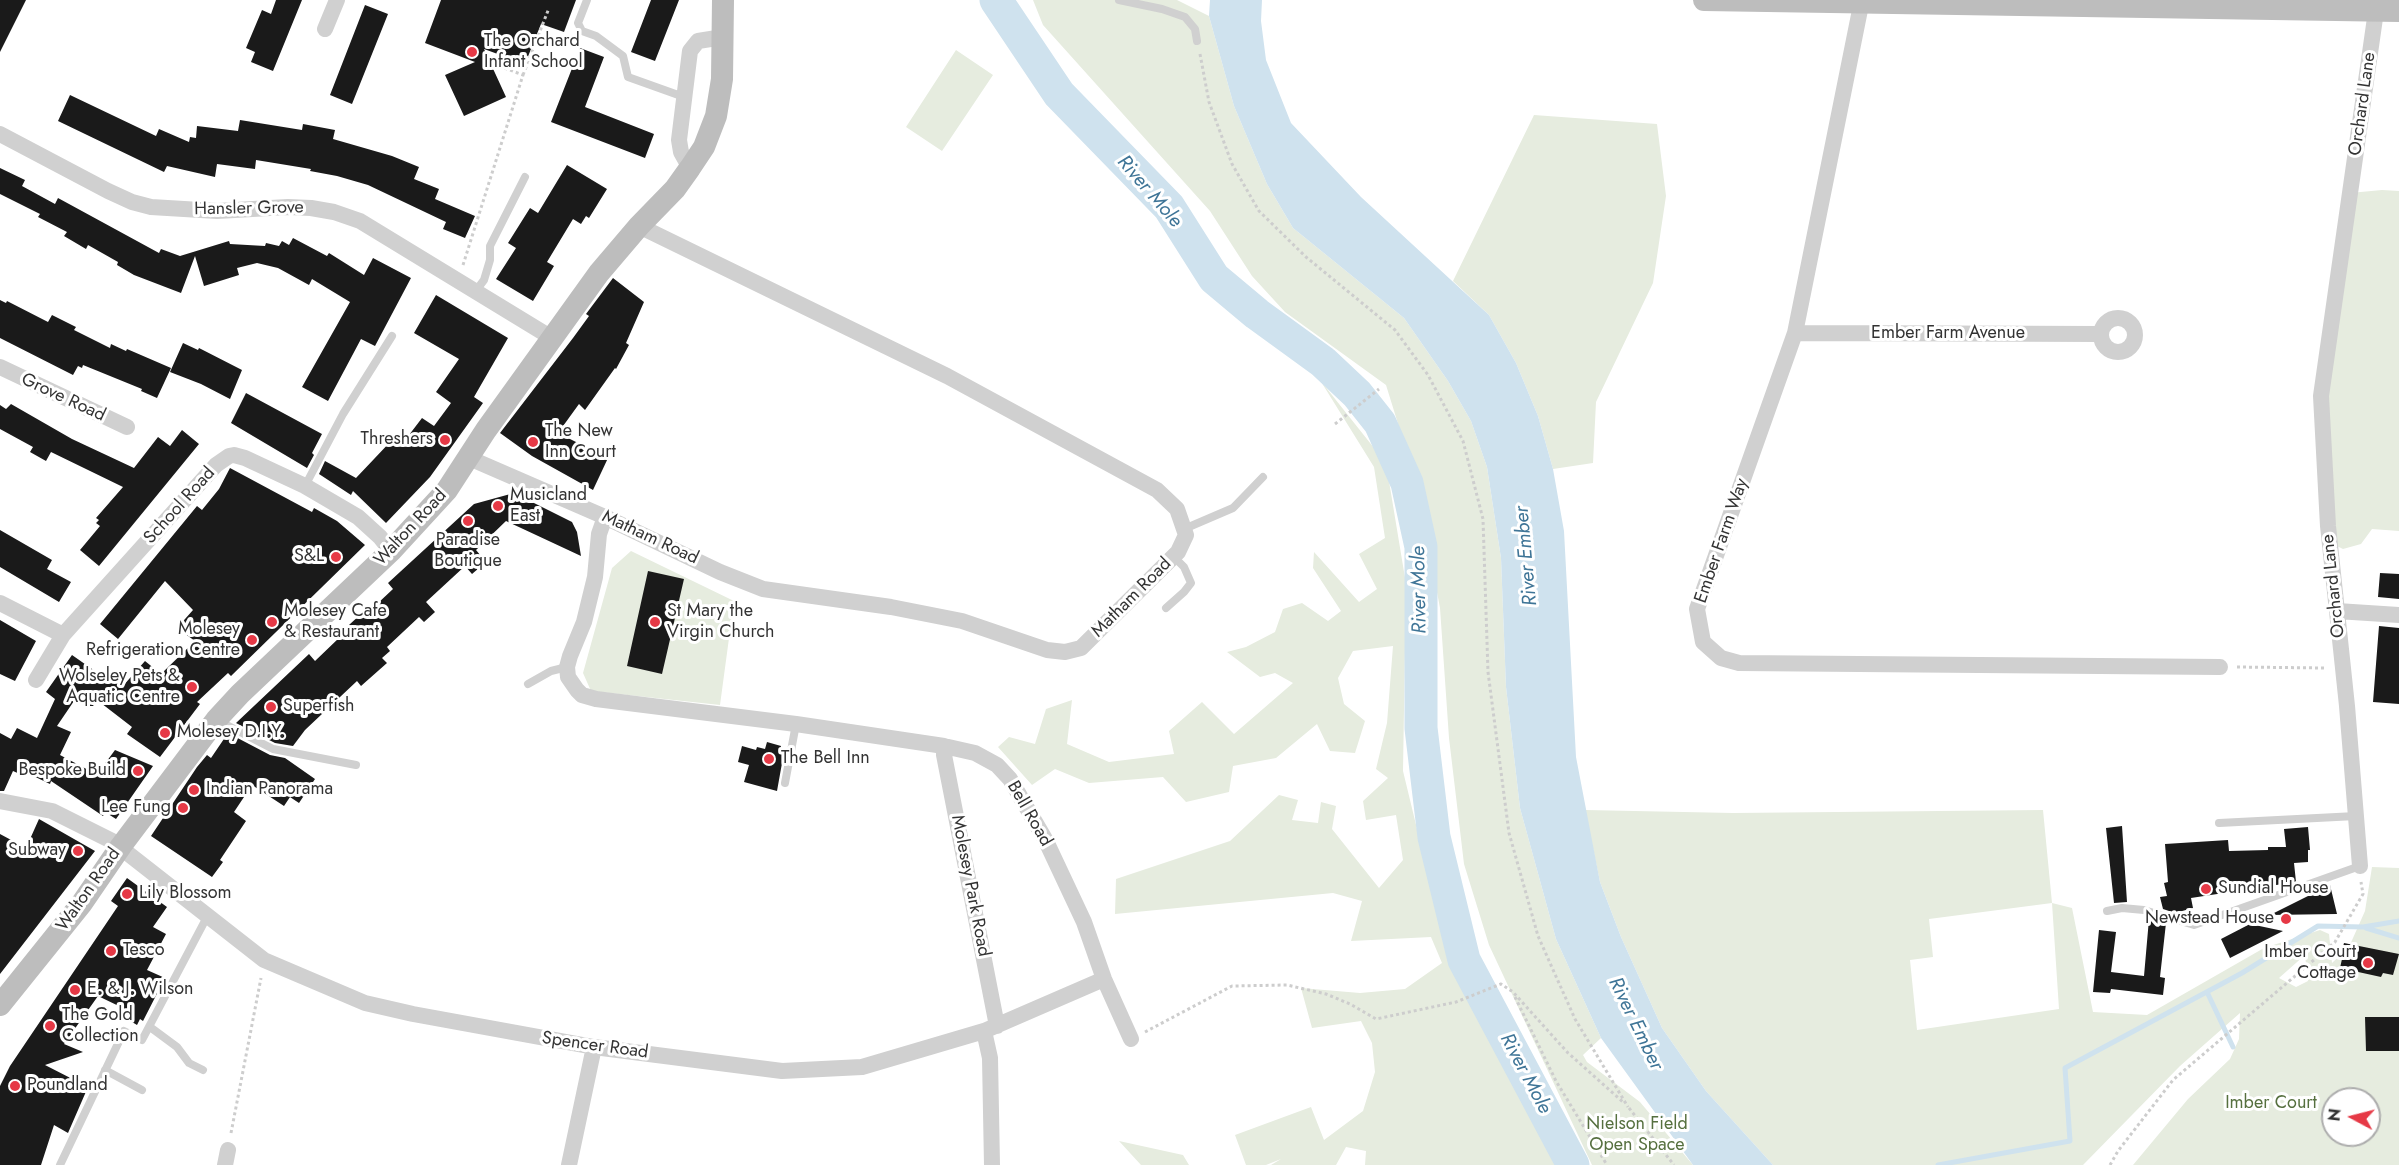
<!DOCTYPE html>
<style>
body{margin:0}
#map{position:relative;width:2399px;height:1165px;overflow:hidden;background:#fff;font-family:Jost,sans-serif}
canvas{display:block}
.north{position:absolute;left:2321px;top:1087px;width:60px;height:60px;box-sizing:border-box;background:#fff;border:2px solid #adadad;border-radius:50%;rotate:277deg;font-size:16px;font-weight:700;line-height:24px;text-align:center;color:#333}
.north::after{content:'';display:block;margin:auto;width:21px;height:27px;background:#e63946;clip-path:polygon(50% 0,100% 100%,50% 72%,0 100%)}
</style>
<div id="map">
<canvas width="2399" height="1165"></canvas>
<div class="north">N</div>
</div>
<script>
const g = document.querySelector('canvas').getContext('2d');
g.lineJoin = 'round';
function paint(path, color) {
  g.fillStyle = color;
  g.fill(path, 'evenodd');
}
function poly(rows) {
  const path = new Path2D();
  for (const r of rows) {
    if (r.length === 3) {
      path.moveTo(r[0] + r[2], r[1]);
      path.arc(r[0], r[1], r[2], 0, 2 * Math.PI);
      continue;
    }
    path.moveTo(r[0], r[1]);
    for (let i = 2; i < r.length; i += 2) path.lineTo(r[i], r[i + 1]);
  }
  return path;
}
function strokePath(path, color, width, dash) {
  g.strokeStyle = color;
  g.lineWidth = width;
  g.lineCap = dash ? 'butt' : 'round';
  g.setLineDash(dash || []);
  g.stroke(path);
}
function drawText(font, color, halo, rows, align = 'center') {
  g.font = font + ' Jost,sans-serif';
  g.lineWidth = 6;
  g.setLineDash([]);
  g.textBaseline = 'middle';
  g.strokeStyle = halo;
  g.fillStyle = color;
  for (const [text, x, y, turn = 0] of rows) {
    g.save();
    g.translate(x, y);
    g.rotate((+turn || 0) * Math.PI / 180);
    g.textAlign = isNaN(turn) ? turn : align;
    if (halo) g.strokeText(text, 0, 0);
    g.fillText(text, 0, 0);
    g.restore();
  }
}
paint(poly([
 [1033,0,1177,0,1209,16,1234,106,1267,184,1293,228,1404,318,1448,381,1471,421,1487,467,1501,558,1506,687,1520,808,1556,939,1601,1038,1583,1055,1587,1062,1640,1102,1693,1165,1592,1165,1489,945,1464,864,1449,738,1440,608,1417,485,1386,385,1285,312,1252,276,1210,211,1043,25],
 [956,50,993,75,942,151,906,127],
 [1534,115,1657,124,1666,196,1653,283,1596,402,1593,463,1553,469,1538,416,1516,363,1489,315,1453,281],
 [2382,190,2399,191,2399,531,2372,529,2361,544,2343,549,2333,544,2322,360,2350,193],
 [1320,380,1386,463,1406,584,1403,771,1446,949,1558,1165,1365,1165,1366,1151,1346,1147,1336,1165,1271,1165,1281,1159,1266,1165,1246,1165,1235,1135,1311,1107,1324,1140,1363,1111,1375,1072,1372,1043,1361,1021,1312,1028,1301,988,1360,993,1405,989,1442,963,1431,937,1351,941,1362,901,1333,893,1115,914,1116,879,1230,841,1279,795,1298,800,1292,820,1318,823,1321,802,1336,806,1332,829,1379,888,1403,860,1396,815,1366,820,1363,801,1388,778,1376,769,1387,723,1393,646,1353,651,1338,678,1344,704,1365,721,1355,753,1330,751,1317,724,1276,758,1233,766,1229,792,1186,802,1163,777,1089,783,1055,769,1032,785,998,747,1009,737,1035,744,1046,709,1072,700,1067,744,1109,762,1174,754,1169,731,1202,702,1234,734,1293,683,1275,673,1260,677,1227,652,1246,647,1275,632,1283,609,1302,603,1328,621,1341,611,1313,568,1314,552,1359,602,1377,589,1359,554,1385,538,1374,467],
 [631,551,734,601,720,705,591,691,583,673,612,568],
 [1585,810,1733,813,2043,810,2052,903,2072,908,2093,1012,2147,1015,2264,948,2320,930,2329,934,2332,963,2349,947,2365,911,2372,867,2399,868,2399,1165,2133,1165,2188,1099,2230,1059,2239,1039,2240,1013,2180,1066,2083,1165,1773,1165,1706,1091,1662,1028,1621,937,1600,882],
 [2052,903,2059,1009,1917,1030,1910,960,1933,957,1929,919],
 [2305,955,2308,981,2296,987,2279,978],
 [2333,1099,2369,1099,2369,1135,2333,1135],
 [1119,1141,1183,1155,1189,1165,1141,1165]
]), '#e6ecdf');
paint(poly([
 [1210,0,1262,0,1261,21,1266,60,1291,123,1361,197,1489,315,1516,363,1538,416,1553,469,1564,531,1576,757,1600,882,1621,937,1662,1028,1706,1091,1773,1165,1693,1165,1601,1038,1556,939,1520,808,1506,687,1501,558,1487,467,1471,421,1448,381,1404,318,1293,228,1267,184,1234,106,1209,16]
]), '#cfe2ee');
strokePath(poly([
 [2366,928,2399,938],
 [2207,992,2233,1047],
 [1938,1165,2070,1141,2065,1068,2242,973,2318,926,2363,927,2399,921]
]), '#cfe2ee', 5);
strokePath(poly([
 [996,0,1059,94,1169,207,1214,278,1257,314,1323,362,1357,394,1380,423,1407,483,1421,547,1421,728,1434,837,1464,960,1573,1165]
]), '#cfe2ee', 33);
paint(poly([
 [0,0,26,0,0,52],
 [276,0,302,0,273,71,251,62,255,52,246,48,262,10,271,14],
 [441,0,576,0,564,32,541,24,525,64,484,49,506,97,464,116,445,75,475,62,425,43],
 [651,0,679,0,655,61,631,52],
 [365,5,388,14,352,104,330,95],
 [580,48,604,57,585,107,654,134,645,158,551,122],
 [70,95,156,136,159,129,189,142,190,137,196,138,197,126,238,131,240,120,302,130,303,124,335,130,333,139,392,156,419,167,414,179,439,189,435,199,475,216,465,238,443,229,446,222,368,185,337,176,310,171,311,169,256,160,255,169,217,164,215,177,167,166,164,172,58,121],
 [567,165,607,189,589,218,586,216,581,224,573,219,547,262,554,266,533,301,496,279,516,248,508,243,530,208,538,213],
 [0,168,25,180,22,186,55,204,58,198,159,253,161,249,180,256,229,241,230,244,265,246,266,243,279,246,282,241,289,245,293,238,327,256,329,253,364,275,373,258,411,278,375,346,361,339,328,401,302,387,350,302,312,279,309,285,278,268,257,263,237,268,239,275,204,286,195,256,181,293,134,275,117,265,118,262,88,245,86,249,64,236,67,232,38,217,40,214,0,194],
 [613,278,644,302,626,343,629,345,616,369,615,368,585,410,579,404,558,433,608,458,593,490,532,456,500,433,573,338,589,316,586,314],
 [436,295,508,338,474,397,483,403,430,477,386,523,353,491,351,495,319,474,325,461,356,478,392,440,397,443,405,432,409,435,422,418,434,426,451,403,436,392,459,359,414,333],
 [0,300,6,303,7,301,48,322,52,315,76,327,74,330,110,348,111,344,126,351,127,349,171,368,157,398,141,391,142,389,83,365,82,368,78,366,73,375,0,338],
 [183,343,198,350,199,348,242,370,230,399,201,384,170,372],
 [246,393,322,434,312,453,314,455,307,468,231,423],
 [11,404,72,439,134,468,158,437,170,446,182,430,199,444,99,566,80,550,100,526,96,523,99,520,96,518,123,487,51,452,46,461,30,452,33,447,0,429,0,405,6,409],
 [230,468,312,512,314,508,337,521,365,545,231,676,228,673,197,702,200,704,160,757,127,734,132,727,97,700,93,706,87,706,76,698,57,726,71,732,60,755,94,773,98,773,115,750,153,766,116,819,105,812,103,816,51,781,50,784,23,771,22,775,13,771,4,791,0,791,0,733,11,739,17,728,37,738,55,699,46,692,72,655,112,683,114,680,122,687,145,661,161,674,195,641,177,628,193,610,165,581,118,639,100,624,197,506,202,510,219,489],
 [514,493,572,522,577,532,581,556,506,521,476,550,486,562,472,574,465,566,426,602,435,612,424,622,419,617,387,647,390,651,382,658,387,663,361,686,357,681,305,730,293,746,275,743,236,723,309,654,315,661,340,637,338,635,361,614,364,616,377,604,393,589,388,583,474,504],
 [0,530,52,560,47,569,71,582,59,602,0,567],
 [648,571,684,579,662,674,627,666],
 [2380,573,2399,574,2399,599,2378,597],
 [0,620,36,641,15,681,0,674],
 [2379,626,2399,628,2399,704,2373,702],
 [228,733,270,755,285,758,315,779,299,803,290,797,284,806,252,785,234,812,246,821,220,860,223,862,212,877,151,836,197,767,207,755,211,758],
 [767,742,781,746,780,751,784,752,777,791,744,782,749,765,738,762,742,746,756,750,757,747,765,749],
 [39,819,95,851,0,974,0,834,26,848],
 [2122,826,2127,902,2114,903,2106,828],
 [2308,827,2310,850,2308,850,2308,862,2294,863,2296,882,2191,898,2193,908,2175,913,2163,909,2160,897,2167,896,2164,883,2168,882,2165,844,2228,840,2229,851,2268,850,2268,847,2286,847,2284,829],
 [127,878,167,907,153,927,166,934,147,970,165,978,143,1021,140,1019,137,1025,122,1016,125,1009,98,996,64,1044,83,1052,45,1065,88,1087,68,1133,54,1125,41,1165,0,1165,0,1086,10,1066,118,906,111,901],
 [2330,885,2337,914,2270,915],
 [2149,919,2166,923,2160,977,2165,978,2163,995,2111,989,2110,993,2093,992,2099,930,2116,932,2111,972,2144,976],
 [2250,924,2283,931,2230,958,2221,939],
 [2344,943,2399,954,2393,975,2383,973,2381,977,2340,968,2342,959,2340,958],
 [2365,1017,2399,1017,2399,1051,2366,1051]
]), '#1a1a1a');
strokePath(poly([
 [1200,54,1209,102,1232,164,1259,211,1306,257,1395,330,1428,375,1463,441,1483,519,1488,672,1509,833,1538,936,1575,1019,1628,1107],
 [523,75,549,8],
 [463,265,523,75,494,64],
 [1335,424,1379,389],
 [2237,667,2326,668],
 [1515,997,1556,1081,1607,1165],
 [1145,1032,1232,986,1287,985,1326,994,1350,1004,1376,1019,1456,1002,1501,984,1513,992,1568,1053,1624,1103],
 [1629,1108,1674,1165],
 [231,1133,261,978],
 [2110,1165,2118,1151,2173,1080,2335,942,2363,894,2361,882]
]), '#cdcdcd', 3, [3, 3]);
strokePath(poly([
 [587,0,578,23,582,31,596,36,623,56,628,77,684,97],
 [1119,0,1162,9,1185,17,1195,29,1197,41],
 [475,292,484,280,490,260,490,246,525,177],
 [305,486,343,414,392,336],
 [1184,529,1233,508,1263,477],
 [1166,608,1184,592,1191,583,1184,567,1174,557],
 [528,684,551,671,567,667],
 [217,720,273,749,356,765],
 [785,783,796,724],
 [2219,823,2356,816],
 [2107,911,2122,908,2144,910,2194,925,2360,866],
 [150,1027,177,1047,189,1063,203,1070],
 [105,1070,142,1090],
 [60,1165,124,1031,142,1040,208,915]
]), '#d0d0d0', 8);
strokePath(poly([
 [1862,0,1795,333,1697,609,1703,642,1721,658,1739,663,2220,667],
 [325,29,337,0],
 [0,134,108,191,132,202,151,207,217,211,288,207,311,208,334,212,360,221,552,338],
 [690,168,681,152,679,140,690,51,698,41,723,37],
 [2118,335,17],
 [1795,333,2101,334],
 [0,367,127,427],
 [469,458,605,517,720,572,763,589,891,607,962,621,1047,650,1065,652,1081,648,1178,552,1186,535,1177,509,1157,490,947,376,639,226],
 [605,517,599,534,595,577,584,622,570,656,567,667,568,677,577,690,582,695,596,699,796,724,944,746,975,753,997,765,1010,779,1045,839,1084,922,1104,979,1131,1039],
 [0,603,63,635],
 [2337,611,2399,615],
 [36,680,63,635,216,465,229,456,234,455,245,458,305,486,358,517,380,537,391,551],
 [944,746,944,755,997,1026],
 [0,801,52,811,112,841,264,960,365,1003,413,1014,594,1047,782,1071,862,1067,984,1031,1104,979],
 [2360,866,2347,706,2328,526,2321,396,2376,11],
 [984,1031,990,1058,992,1165],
 [225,1165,228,1150],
 [569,1165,594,1047]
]), '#d0d0d0', 16);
strokePath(poly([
 [1704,0,2399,11],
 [0,1005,82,903,121,846,216,720,240,694,391,551,447,490,486,430,599,273,639,226,675,189,690,168,704,147,716,116,722,79,723,0]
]), '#bdbdbd', 22);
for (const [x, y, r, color] of [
 [472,52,6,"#e63946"],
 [445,440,6,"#e63946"],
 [533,442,6,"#e63946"],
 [498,506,6,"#e63946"],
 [468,521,6,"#e63946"],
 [336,557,6,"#e63946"],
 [272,622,6,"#e63946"],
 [655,622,6,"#e63946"],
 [252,640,6,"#e63946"],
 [192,687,6,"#e63946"],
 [271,707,6,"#e63946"],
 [165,733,6,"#e63946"],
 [769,759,6,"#e63946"],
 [138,771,6,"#e63946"],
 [194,790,6,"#e63946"],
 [183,808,6,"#e63946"],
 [78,851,6,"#e63946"],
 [2206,889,6,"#e63946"],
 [127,894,6,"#e63946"],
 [2286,919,6,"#e63946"],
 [111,951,6,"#e63946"],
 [2368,963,6,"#e63946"],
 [75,990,6,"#e63946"],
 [50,1026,6,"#e63946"],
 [15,1086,6,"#e63946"]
]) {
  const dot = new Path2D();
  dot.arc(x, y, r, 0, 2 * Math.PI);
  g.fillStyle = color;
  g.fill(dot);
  strokePath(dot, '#fff', 2);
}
drawText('18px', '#333', '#fff', [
 ["The Orchard",484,42],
 ["Infant School",484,63],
 ["The New",545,432],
 ["Inn Court",545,453],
 ["Threshers",433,440,"right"],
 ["Musicland",510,496],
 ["East",510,517],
 ["Paradise",468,541,"center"],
 ["Boutique",468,562,"center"],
 ["S&L",324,557,"right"],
 ["Molesey Cafe",284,612],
 ["& Restaurant",284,633],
 ["St Mary the",667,612],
 ["Virgin Church",667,633],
 ["Molesey",240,630,"right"],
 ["Refrigeration Centre",240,651,"right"],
 ["Wolseley Pets &",180,677,"right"],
 ["Aquatic Centre",180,698,"right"],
 ["Superfish",283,707],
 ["Molesey D.I.Y.",177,733],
 ["The Bell Inn",781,759],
 ["Bespoke Build",126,771,"right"],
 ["Indian Panorama",206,790],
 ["Lee Fung",171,808,"right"],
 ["Subway",66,851,"right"],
 ["Sundial House",2218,889],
 ["Lily Blossom",139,894],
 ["Newstead House",2274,919,"right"],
 ["Tesco",123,951],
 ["Imber Court",2356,953,"right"],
 ["Cottage",2356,974,"right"],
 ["E. & J. Wilson",87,990],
 ["The Gold",62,1016],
 ["Collection",62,1037],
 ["Poundland",27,1086]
], 'left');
drawText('18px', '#333', '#fff', [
 ["Orchard Lane",2363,104,-82],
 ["Hansler Grove",249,209,-1],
 ["Ember Farm Avenue",1948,334],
 ["Grove Road",63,398,25],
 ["School Road",180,506,-48],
 ["Walton Road",411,528,-47],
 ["Matham Road",650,538,25],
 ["Ember Farm Way",1722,541,-71],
 ["Orchard Lane",2334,586,-96],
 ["Matham Road",1132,598,-45],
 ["Bell Road",1029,814,60],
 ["Molesey Park Road",970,886,79],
 ["Walton Road",89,890,-55],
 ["Spencer Road",595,1046,8]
]);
drawText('18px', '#56703f', '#fff', [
 ["Imber Court",2271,1104],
 ["Nielson Field",1637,1125],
 ["Open Space",1637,1146]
]);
drawText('italic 20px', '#3f7597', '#fff', [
 ["River Mole",1149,192,49],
 ["River Ember",1527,556,-95],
 ["River Mole",1420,590,-91],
 ["River Ember",1635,1024,64],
 ["River Mole",1525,1074,62]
]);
</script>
